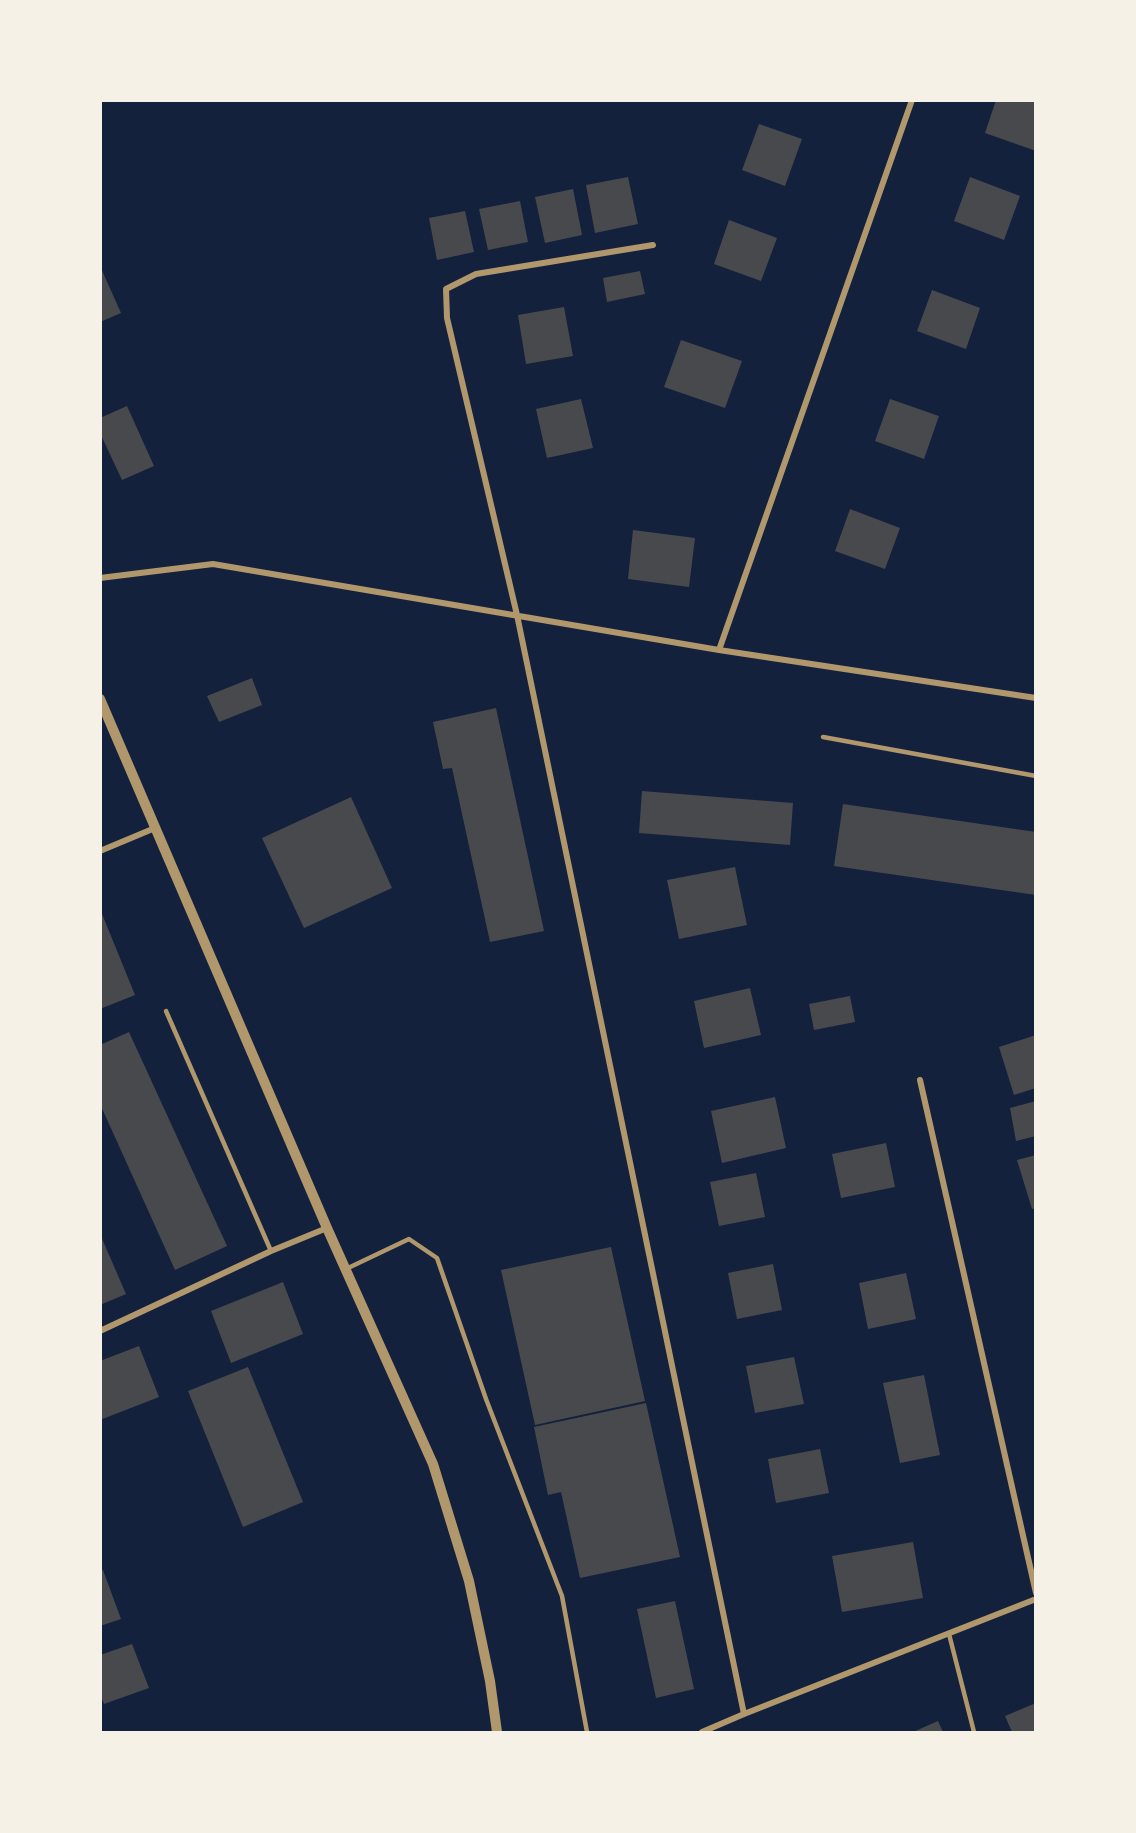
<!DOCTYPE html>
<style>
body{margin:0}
#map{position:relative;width:1136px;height:1833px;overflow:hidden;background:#14213d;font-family:"Source Sans 3",sans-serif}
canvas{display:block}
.frame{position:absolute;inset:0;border:102px solid #f6f1e7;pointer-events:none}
</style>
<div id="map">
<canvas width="1136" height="1833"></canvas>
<div class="frame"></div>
</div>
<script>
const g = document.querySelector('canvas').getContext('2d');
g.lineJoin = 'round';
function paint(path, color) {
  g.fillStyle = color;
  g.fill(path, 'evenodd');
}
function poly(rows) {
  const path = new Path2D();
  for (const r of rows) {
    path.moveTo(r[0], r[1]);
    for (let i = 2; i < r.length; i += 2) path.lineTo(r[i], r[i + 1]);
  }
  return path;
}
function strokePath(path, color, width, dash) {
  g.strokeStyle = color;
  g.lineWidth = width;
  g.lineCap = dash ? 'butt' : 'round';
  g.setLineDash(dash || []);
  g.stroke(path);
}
paint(poly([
 [996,100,1036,100,1036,151,985,133],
 [759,124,802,139,785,186,742,170],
 [628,177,638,224,595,233,586,185],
 [970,177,1020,196,1004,240,954,221],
 [573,189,582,235,545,243,535,197],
 [520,201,528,242,488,250,479,209],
 [465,211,474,252,437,260,429,218],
 [729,220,777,238,761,281,714,264],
 [100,266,121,313,100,322],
 [640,271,645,294,607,302,603,278],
 [932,290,980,308,966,349,917,331],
 [564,307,573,356,526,364,518,315],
 [681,340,742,361,725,408,664,387],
 [581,399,593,448,547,458,536,409],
 [890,399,939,416,924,459,875,441],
 [127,406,154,466,122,480,100,433,100,418],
 [850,509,900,528,885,569,835,551],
 [633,530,695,538,689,587,628,579],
 [252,678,262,705,219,722,207,696],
 [496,708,544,931,490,942,452,768,443,769,433,722],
 [642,791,793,803,790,845,639,833],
 [351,797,392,888,304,928,262,838],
 [843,804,1036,832,1036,895,834,866],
 [735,867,747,925,679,939,667,880],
 [100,909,135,995,100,1009],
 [750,988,761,1035,704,1048,694,1001],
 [850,996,855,1022,814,1030,809,1004],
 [129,1032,227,1246,175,1270,100,1104,100,1045],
 [1036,1035,1036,1088,1014,1095,999,1047],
 [775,1097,786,1148,722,1163,711,1111],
 [1036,1101,1036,1136,1016,1141,1010,1108],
 [886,1143,895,1187,841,1198,832,1154],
 [1036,1155,1036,1208,1032,1209,1017,1160],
 [756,1173,765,1217,719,1226,710,1182],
 [100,1234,126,1294,100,1305],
 [611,1247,645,1401,535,1425,501,1270],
 [773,1264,782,1310,737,1319,728,1273],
 [906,1273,916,1319,868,1329,859,1283],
 [283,1282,303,1334,231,1363,211,1311],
 [139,1346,159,1397,100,1420,100,1361],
 [794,1357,804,1404,755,1413,746,1366],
 [248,1367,303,1502,243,1527,188,1391],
 [924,1375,940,1455,900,1463,883,1383],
 [646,1403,680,1557,580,1578,561,1492,548,1495,534,1427],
 [820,1449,829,1493,776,1503,768,1459],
 [913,1542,923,1598,842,1612,832,1556],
 [103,1570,121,1619,100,1626,100,1571],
 [675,1601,694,1689,656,1698,637,1609],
 [132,1644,149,1688,104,1704,100,1694,100,1655],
 [1036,1703,1036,1732,1012,1732,1005,1716],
 [938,1721,943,1732,913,1732]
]), '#48494c');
strokePath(poly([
 [823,737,1036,776],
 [166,1011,271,1251],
 [346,1269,409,1239,437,1258,486,1399,562,1596,587,1732],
 [949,1634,974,1732]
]), '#b1986c', 4.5);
strokePath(poly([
 [653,245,476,274,446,289,447,318,517,615,744,1714],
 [100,578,213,564,719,650,1036,698],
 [719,650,912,100],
 [100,851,155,828],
 [920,1080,1036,1593],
 [100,1331,271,1251,327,1228],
 [702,1732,744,1714,1036,1599]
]), '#b1986c', 6);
strokePath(poly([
 [100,699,327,1228,433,1464,469,1581,490,1681,497,1732]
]), '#b1986c', 10);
</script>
